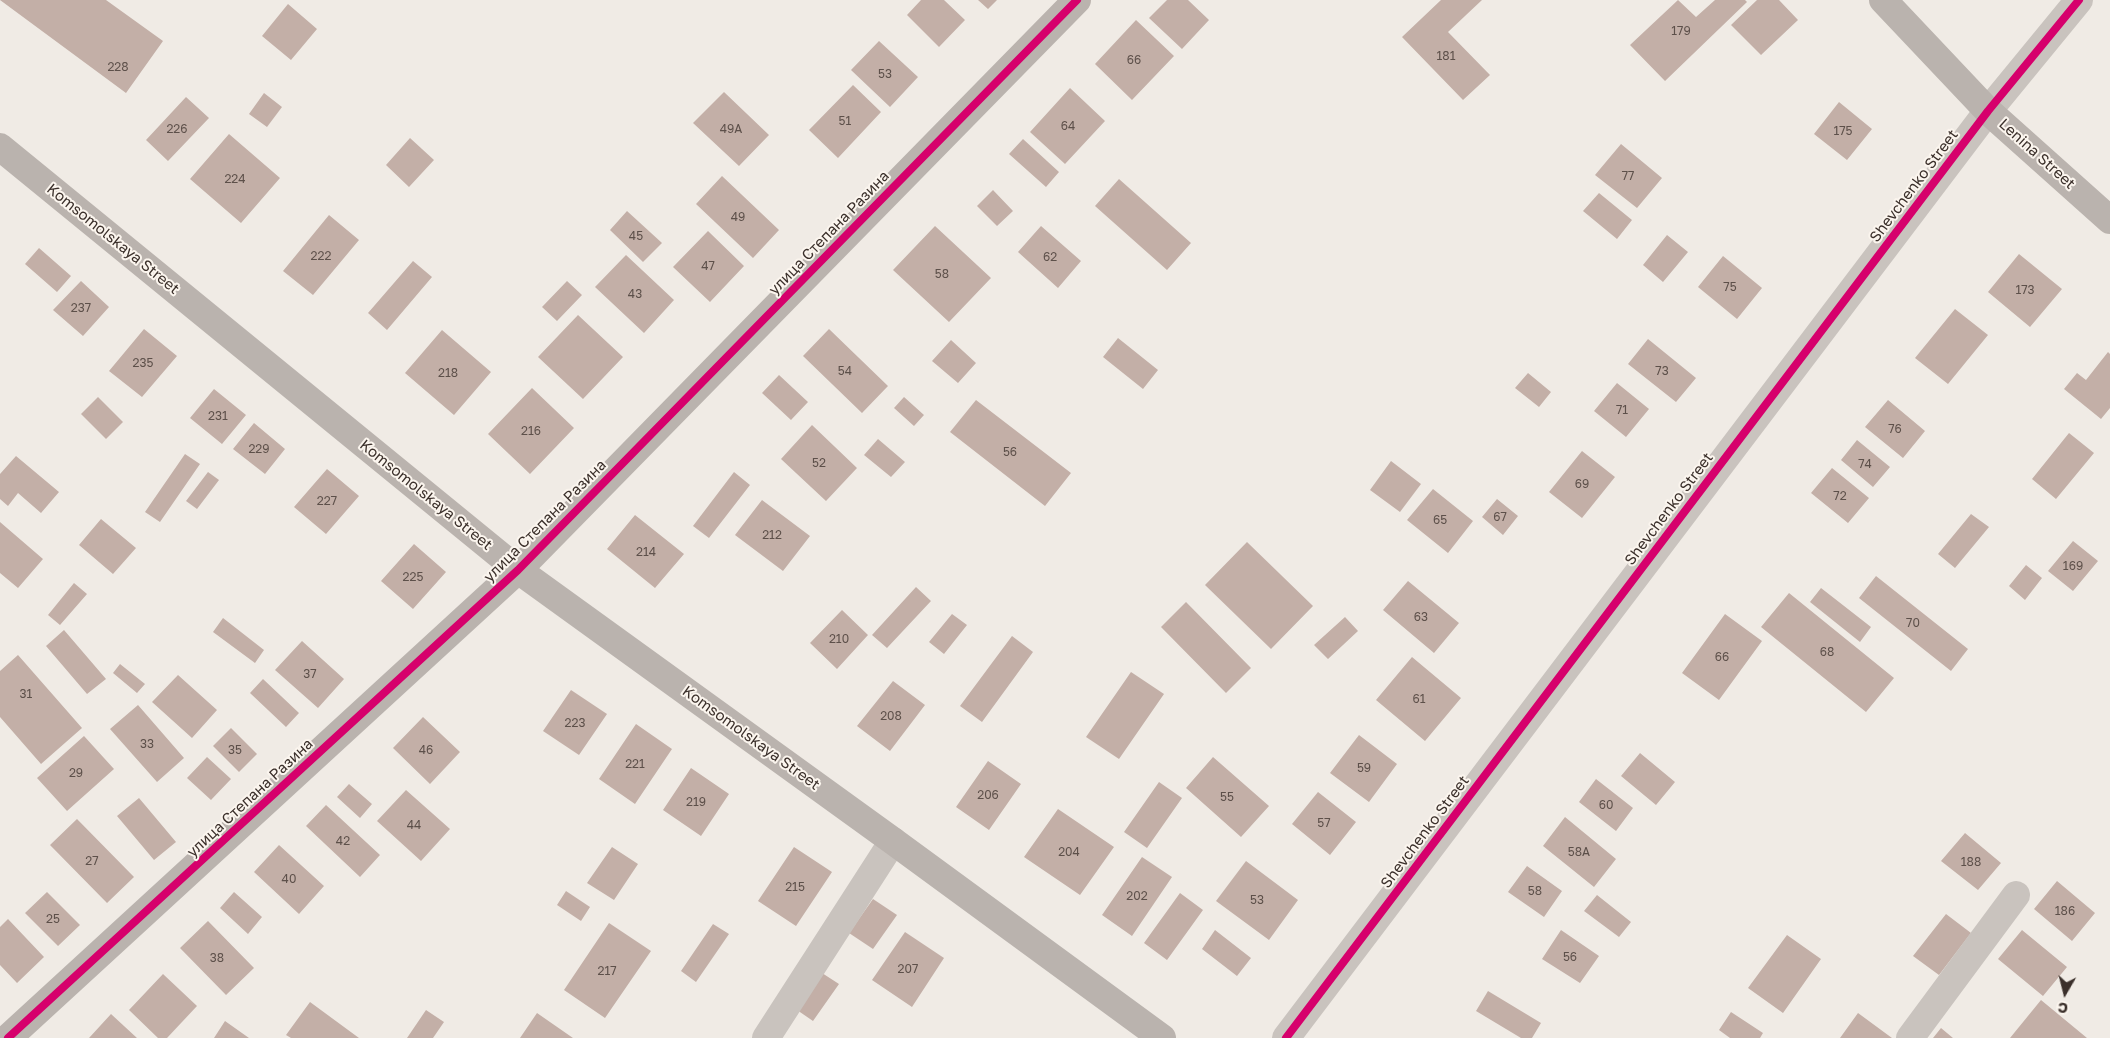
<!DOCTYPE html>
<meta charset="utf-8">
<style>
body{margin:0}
#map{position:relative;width:2110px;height:1038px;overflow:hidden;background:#f0ebe5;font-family:"Golos Text",sans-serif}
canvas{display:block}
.north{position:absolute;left:2040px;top:968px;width:50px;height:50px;-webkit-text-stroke:4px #fbf5ee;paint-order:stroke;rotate:188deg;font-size:14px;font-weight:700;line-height:20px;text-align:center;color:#3b302b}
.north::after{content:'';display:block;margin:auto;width:18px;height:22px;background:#3b302b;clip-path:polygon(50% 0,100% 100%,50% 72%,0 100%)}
</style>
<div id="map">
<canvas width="2110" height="1038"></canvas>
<div class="north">С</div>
</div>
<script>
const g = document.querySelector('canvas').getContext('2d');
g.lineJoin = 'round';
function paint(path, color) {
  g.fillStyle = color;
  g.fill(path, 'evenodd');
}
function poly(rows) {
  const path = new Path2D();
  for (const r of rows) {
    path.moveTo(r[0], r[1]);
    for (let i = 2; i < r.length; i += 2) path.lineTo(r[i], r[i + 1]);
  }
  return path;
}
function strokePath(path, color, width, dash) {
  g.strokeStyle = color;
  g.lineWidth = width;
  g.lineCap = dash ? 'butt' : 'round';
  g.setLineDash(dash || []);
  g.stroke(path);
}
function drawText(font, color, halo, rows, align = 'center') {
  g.font = font + ' "Golos Text",sans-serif';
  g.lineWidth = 4;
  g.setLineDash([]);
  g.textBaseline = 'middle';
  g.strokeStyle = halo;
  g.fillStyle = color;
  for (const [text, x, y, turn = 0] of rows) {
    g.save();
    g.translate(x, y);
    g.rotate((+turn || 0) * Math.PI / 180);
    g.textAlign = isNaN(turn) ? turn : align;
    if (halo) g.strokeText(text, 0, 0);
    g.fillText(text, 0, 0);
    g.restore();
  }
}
paint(poly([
 [0,0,106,0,163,41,126,93],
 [921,0,944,0,965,20,939,47,907,15],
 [978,0,997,0,988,9],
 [1167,0,1188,0,1209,20,1182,49,1149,18],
 [1441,0,1482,0,1448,32,1490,75,1463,100,1402,37],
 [1678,0,1696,17,1715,0,1745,0,1747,2,1665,81,1630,45],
 [1757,0,1779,0,1798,20,1761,55,1731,25],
 [288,4,317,29,291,60,262,36],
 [1136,20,1174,56,1132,100,1095,64],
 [879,41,918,77,890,107,851,70],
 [853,85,881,112,838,158,809,130],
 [1070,88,1105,121,1065,164,1030,132],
 [724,92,769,135,739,166,693,123],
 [264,93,282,107,267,127,249,114],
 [186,97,209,118,168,161,146,140],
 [1839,102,1872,129,1847,160,1814,134],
 [229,134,280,178,241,223,190,179],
 [410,138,434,160,409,187,386,165],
 [1023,139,1059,172,1046,187,1009,154],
 [1621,144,1662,178,1637,208,1595,175],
 [722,176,779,230,753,258,696,204],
 [1119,179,1191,243,1167,270,1095,206],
 [993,190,1013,211,997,226,977,206],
 [1599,193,1632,220,1617,239,1583,211],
 [627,211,662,243,643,262,610,230],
 [329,215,359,240,313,295,283,271],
 [935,226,991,278,949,322,893,270],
 [1041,226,1081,261,1058,288,1018,252],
 [708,231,744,266,710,302,673,267],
 [1667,235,1688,252,1663,282,1643,265],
 [39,248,71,276,57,292,25,264],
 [2019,254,2062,289,2030,327,1988,292],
 [626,255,674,300,644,333,595,287],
 [1723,256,1762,288,1737,319,1698,287],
 [413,261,432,277,387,330,368,313],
 [81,281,109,307,83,336,53,310],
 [567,281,582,295,557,321,542,307],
 [1955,309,1988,335,1948,384,1915,358],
 [578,315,623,357,583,399,538,357],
 [144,329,177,356,142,397,109,371],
 [829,329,888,386,862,413,803,356],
 [442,330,491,372,454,415,405,373],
 [1118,338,1158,370,1143,389,1103,357],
 [1648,339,1696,378,1676,402,1628,364],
 [951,340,976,363,958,383,932,361],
 [2108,352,2110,354,2110,408,2101,419,2064,389,2077,373,2086,380],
 [1528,373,1551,392,1539,407,1515,388],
 [779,375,808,402,791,420,762,393],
 [1617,383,1649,409,1626,437,1594,411],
 [532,388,574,428,530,474,488,434],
 [214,389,246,415,222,444,190,418],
 [98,397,123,422,106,439,81,414],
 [904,397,924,415,914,426,894,408],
 [976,400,1071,473,1045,506,950,432],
 [1888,400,1925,431,1903,458,1865,427],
 [254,423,285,449,265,474,233,449],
 [812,425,857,468,826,501,781,459],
 [2069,433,2094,453,2056,499,2032,479],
 [878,439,905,462,891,477,864,455],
 [1857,440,1890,467,1873,487,1841,460],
 [1582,451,1615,477,1582,518,1549,492],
 [185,454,200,464,160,522,145,512],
 [16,456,59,492,41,513,18,493,8,506,0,499,0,474],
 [1391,461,1421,484,1400,512,1370,490],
 [1832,468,1869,498,1848,523,1811,493],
 [327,469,359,496,326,534,294,507],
 [208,472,219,480,197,509,186,501],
 [734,472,750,485,709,538,693,526],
 [1433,489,1473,521,1448,553,1407,520],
 [1497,499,1518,516,1503,535,1482,517],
 [762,500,810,536,783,571,735,535],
 [1971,514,1989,527,1955,568,1938,554],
 [635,515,684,554,655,588,607,549],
 [101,519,136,548,113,574,79,545],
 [0,522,43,559,18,588,0,573],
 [2073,541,2098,561,2073,591,2048,571],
 [1247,542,1313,606,1271,649,1205,585],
 [414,544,446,572,413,609,381,581],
 [2026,565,2042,578,2025,600,2009,586],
 [1876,576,1968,649,1951,671,1859,598],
 [1408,581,1459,623,1434,653,1383,610],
 [74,583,87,594,60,625,48,615],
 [916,587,931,601,887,648,872,635],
 [1821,588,1871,627,1860,642,1810,602],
 [1789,593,1894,678,1866,712,1761,627],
 [1186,602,1251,668,1226,693,1161,627],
 [842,610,868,635,837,669,810,643],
 [952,614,967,625,944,654,929,642],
 [1725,614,1762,641,1719,700,1682,673],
 [1345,617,1358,631,1328,659,1314,645],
 [223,618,264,650,255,663,213,632],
 [64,630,106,679,87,694,46,646],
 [1012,636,1033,652,982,722,960,706],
 [302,641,344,679,318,708,275,670],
 [18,655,82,728,41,764,0,717,0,671],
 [1412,657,1461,698,1425,741,1376,700],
 [120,664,145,684,137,693,113,673],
 [1131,672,1164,694,1119,759,1086,737],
 [178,675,217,710,192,738,152,702],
 [263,679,299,713,286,727,250,693],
 [893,681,925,705,890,751,857,726],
 [571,690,607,714,579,755,543,731],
 [138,705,184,758,157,782,110,729],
 [423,717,460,752,430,784,393,748],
 [636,724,672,749,635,804,599,779],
 [231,728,257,754,239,772,213,746],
 [1359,735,1397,764,1369,802,1330,773],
 [84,736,114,769,67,811,37,778],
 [1640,753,1675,782,1656,805,1621,776],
 [207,757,231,779,211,800,187,778],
 [1213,757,1269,806,1241,837,1186,788],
 [988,761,1021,784,989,830,956,807],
 [691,768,729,794,701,836,663,810],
 [1596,779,1633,808,1616,831,1579,802],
 [1159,782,1182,798,1147,848,1124,832],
 [349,784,372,804,360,818,337,797],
 [406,790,450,829,421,861,377,821],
 [1318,792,1356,822,1330,855,1292,824],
 [139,798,176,842,154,860,117,816],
 [326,805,380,855,360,877,306,826],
 [1058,809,1114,847,1080,895,1024,857],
 [1565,817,1616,859,1594,887,1543,846],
 [77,819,134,877,107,903,50,845],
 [1965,833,2001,863,1978,890,1941,861],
 [279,845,324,886,299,914,254,872],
 [612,847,638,864,614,900,587,883],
 [794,847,832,872,796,926,758,901],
 [1142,857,1172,877,1132,936,1102,915],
 [1246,861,1298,900,1269,940,1216,901],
 [1527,866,1562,891,1544,917,1508,892],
 [2057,881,2095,913,2072,941,2034,909],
 [566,891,590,907,581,921,557,905],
 [47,892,80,925,58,946,25,913],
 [234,892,262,917,248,934,220,908],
 [1180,893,1203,910,1167,960,1144,943],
 [1597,895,1631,922,1619,937,1584,911],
 [873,899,897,915,873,949,849,933],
 [1946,914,1971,933,1939,975,1913,956],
 [8,919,44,957,17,983,0,965,0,927],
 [208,921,254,968,226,995,180,948],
 [609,923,651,951,605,1018,564,990],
 [713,924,729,934,696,982,681,971],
 [1215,930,1251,958,1237,976,1202,949],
 [1561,930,1599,956,1580,983,1542,959],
 [2022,930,2067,967,2043,996,1998,959],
 [905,932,944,958,912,1007,872,980],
 [1787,935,1821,959,1783,1013,1748,988],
 [822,973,839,984,813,1021,797,1010],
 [163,974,197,1006,167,1038,158,1038,129,1010],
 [1488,991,1541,1023,1532,1038,1521,1038,1476,1011],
 [2041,1000,2087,1038,2010,1038],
 [310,1002,359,1038,291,1038,286,1035],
 [426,1010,444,1022,433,1038,407,1038],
 [1731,1012,1763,1033,1760,1038,1730,1038,1719,1030],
 [537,1013,573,1038,520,1038],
 [1858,1013,1892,1038,1840,1038],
 [111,1014,137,1038,89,1038],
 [225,1021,249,1038,214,1038],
 [1941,1028,1953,1038,1933,1038]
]), '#c3afa7');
strokePath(poly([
 [766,1038,893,841],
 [1286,1038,1988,111,2079,0],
 [1910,1038,2016,895]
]), '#c9c3be', 28);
strokePath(poly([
 [1883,0,1988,111,2110,220],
 [0,147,518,570,893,841,1162,1038],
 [8,1038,518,570,1077,0]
]), '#bab3ae', 28);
strokePath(poly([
 [8,1038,518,570,1077,0],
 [1286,1038,1988,111,2079,0]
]), '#d6006c', 8);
drawText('12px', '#5d504a', null, [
 ["179",1681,31],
 ["181",1446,56],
 ["66",1134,60],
 ["228",118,67],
 ["53",885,74],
 ["51",845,121],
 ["64",1068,126],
 ["226",177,129],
 ["49А",731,129],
 ["175",1843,131],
 ["77",1628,176],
 ["224",235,179],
 ["49",738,217],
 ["45",636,236],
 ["222",321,256],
 ["62",1050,257],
 ["47",708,266],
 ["58",942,274],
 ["75",1730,287],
 ["173",2025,290],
 ["43",635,294],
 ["237",81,308],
 ["235",143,363],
 ["54",845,371],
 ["73",1662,371],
 ["218",448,373],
 ["71",1622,410],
 ["231",218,416],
 ["76",1895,429],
 ["216",531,431],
 ["229",259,449],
 ["56",1010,452],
 ["52",819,463],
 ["74",1865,464],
 ["69",1582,484],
 ["72",1840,496],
 ["227",327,501],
 ["67",1500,517],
 ["65",1440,520],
 ["212",772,535],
 ["214",646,552],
 ["169",2073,566],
 ["225",413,577],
 ["63",1421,617],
 ["70",1913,623],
 ["210",839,639],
 ["68",1827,652],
 ["66",1722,657],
 ["37",310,674],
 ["31",26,694],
 ["61",1419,699],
 ["208",891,716],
 ["223",575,723],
 ["33",147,744],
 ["35",235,750],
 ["46",426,750],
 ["221",635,764],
 ["59",1364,768],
 ["29",76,773],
 ["206",988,795],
 ["55",1227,797],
 ["219",696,802],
 ["60",1606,805],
 ["57",1324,823],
 ["44",414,825],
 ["42",343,841],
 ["204",1069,852],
 ["58А",1579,852],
 ["27",92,861],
 ["188",1971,862],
 ["40",289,879],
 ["215",795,887],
 ["58",1535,891],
 ["202",1137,896],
 ["53",1257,900],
 ["186",2065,911],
 ["25",53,919],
 ["56",1570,957],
 ["38",217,958],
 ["207",908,969],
 ["217",607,971]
]);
drawText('15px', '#3b302b', '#fbf5ee', [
 ["Lenina Street",2037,154,42],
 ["Shevchenko Street",1914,186,-53],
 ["улица Степана Разина",829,233,-46],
 ["Komsomolskaya Street",113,239,39],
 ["Komsomolskaya Street",426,495,39],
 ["Shevchenko Street",1669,509,-53],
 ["улица Степана Разина",545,521,-45],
 ["Komsomolskaya Street",751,738,36],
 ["улица Степана Разина",250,798,-43],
 ["Shevchenko Street",1425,832,-53]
]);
</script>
